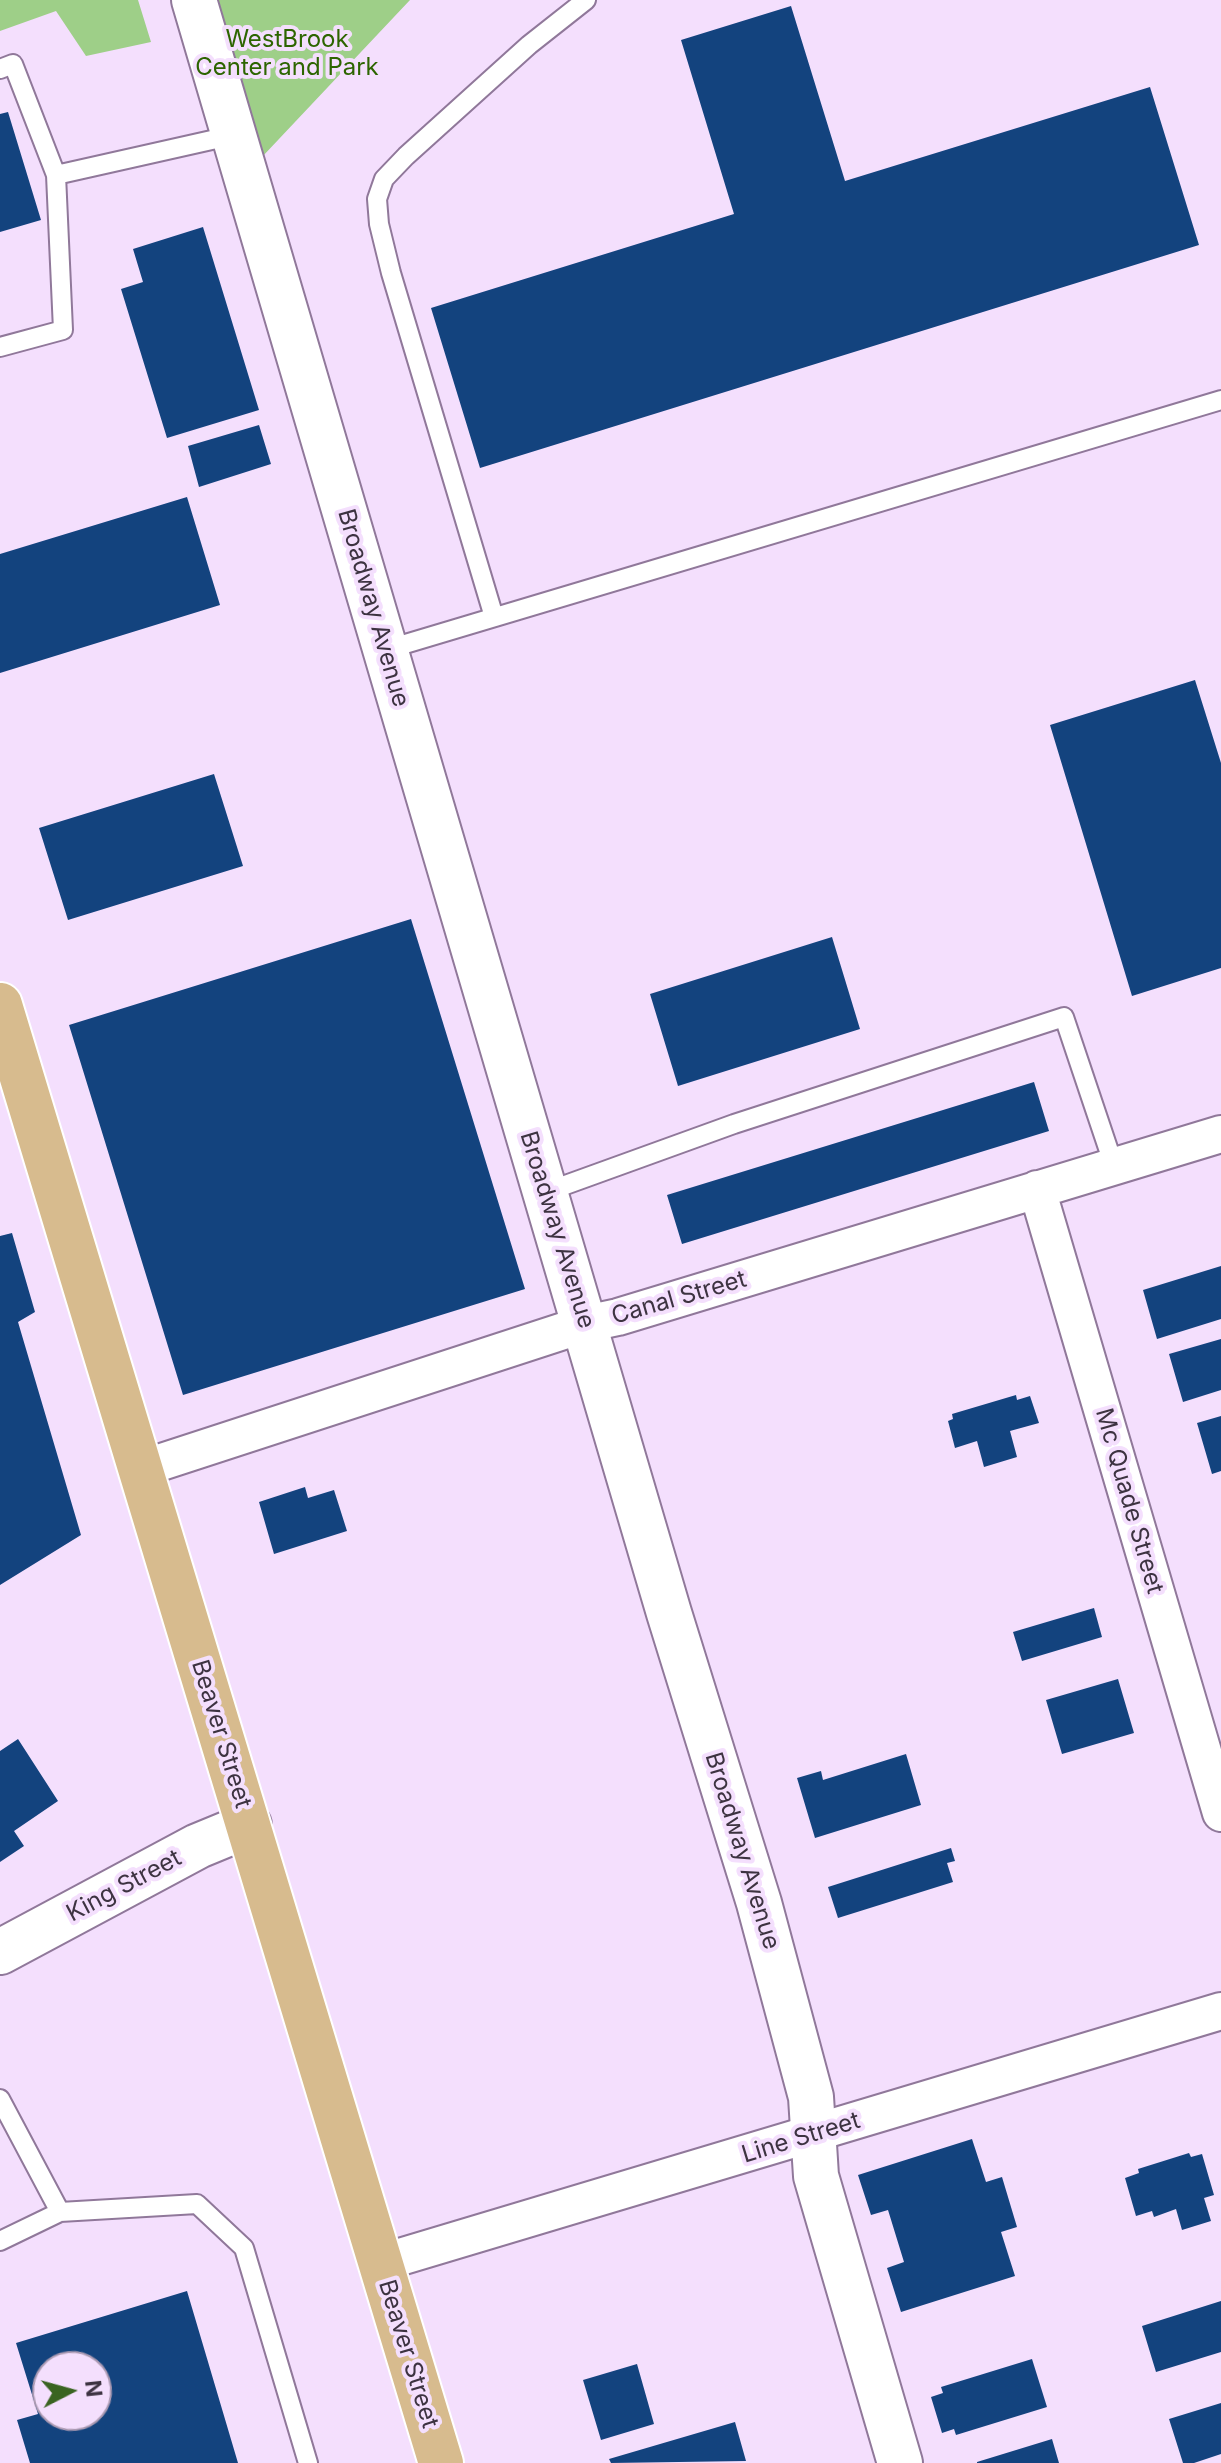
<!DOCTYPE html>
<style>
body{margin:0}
#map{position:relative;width:1221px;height:2463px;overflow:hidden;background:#f4dffd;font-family:Inter,sans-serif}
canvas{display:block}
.north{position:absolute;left:32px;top:2351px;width:80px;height:80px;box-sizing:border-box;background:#f4dffd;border:2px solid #ab9ab2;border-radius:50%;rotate:84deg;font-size:22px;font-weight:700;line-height:32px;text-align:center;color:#3d3341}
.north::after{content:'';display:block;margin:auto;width:28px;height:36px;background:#3a6421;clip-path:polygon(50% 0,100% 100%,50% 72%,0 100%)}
</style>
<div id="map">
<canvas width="1221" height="2463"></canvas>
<div class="north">N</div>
</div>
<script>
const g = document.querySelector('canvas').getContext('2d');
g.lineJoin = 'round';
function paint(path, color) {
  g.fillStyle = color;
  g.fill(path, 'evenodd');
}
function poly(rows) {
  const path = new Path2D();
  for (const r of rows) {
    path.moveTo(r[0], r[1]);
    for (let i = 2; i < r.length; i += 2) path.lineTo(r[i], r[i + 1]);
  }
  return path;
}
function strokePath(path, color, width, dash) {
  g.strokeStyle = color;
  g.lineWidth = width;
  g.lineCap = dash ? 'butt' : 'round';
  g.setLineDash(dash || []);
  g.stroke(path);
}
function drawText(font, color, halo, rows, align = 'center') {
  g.font = font + ' Inter,sans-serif';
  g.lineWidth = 8;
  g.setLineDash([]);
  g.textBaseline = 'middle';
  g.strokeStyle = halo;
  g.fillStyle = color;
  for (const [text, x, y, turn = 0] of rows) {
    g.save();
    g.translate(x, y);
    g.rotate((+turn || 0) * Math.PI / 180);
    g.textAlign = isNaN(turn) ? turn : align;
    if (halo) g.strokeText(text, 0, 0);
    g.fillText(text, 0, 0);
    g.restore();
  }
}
paint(poly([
 [0,0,138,0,151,42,86,56,56,11,0,31],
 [217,0,410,0,262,157]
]), '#9ecf88');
paint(poly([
 [791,6,845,181,1150,87,1199,245,480,468,431,308,734,214,681,40],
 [8,112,41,220,0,232,0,114],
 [203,227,259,410,167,438,121,289,143,282,133,249],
 [259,425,271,464,199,487,188,446],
 [187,497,220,605,0,673,0,554],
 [1195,680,1221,763,1221,968,1132,996,1050,725],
 [214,774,243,866,68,920,39,828],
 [411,919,525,1289,183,1395,69,1025],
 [832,937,860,1029,678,1086,650,994],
 [1034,1082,1049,1131,682,1244,667,1195],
 [12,1233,35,1312,18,1322,81,1535,0,1585,0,1236],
 [1221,1266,1221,1319,1157,1339,1143,1290],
 [1221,1339,1221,1390,1183,1402,1169,1354],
 [1016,1395,1017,1400,1030,1396,1039,1423,1010,1431,1017,1457,984,1467,977,1441,955,1448,948,1421,953,1419,952,1414],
 [1221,1416,1221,1471,1212,1474,1197,1423],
 [305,1487,308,1498,334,1490,347,1531,274,1554,259,1502],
 [1094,1608,1102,1637,1022,1661,1013,1632],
 [1118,1679,1134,1733,1062,1754,1046,1700],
 [18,1739,58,1801,14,1831,24,1846,0,1862,0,1751],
 [906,1754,921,1805,815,1838,797,1778,821,1771,823,1780],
 [951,1848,955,1861,947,1863,953,1882,838,1918,828,1887],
 [972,2139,986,2182,1002,2177,1017,2227,1001,2232,1015,2276,901,2312,887,2268,904,2262,888,2210,871,2215,858,2175],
 [1189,2153,1191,2157,1202,2154,1214,2195,1204,2198,1211,2221,1182,2230,1176,2209,1154,2217,1152,2211,1136,2216,1125,2178,1139,2173,1138,2169],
 [187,2291,238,2463,30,2463,17,2420,38,2414,16,2343],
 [48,2367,96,2367,96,2415,48,2415],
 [1221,2301,1221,2352,1156,2372,1142,2326],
 [1032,2359,1047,2407,956,2435,954,2429,942,2433,931,2397,943,2393,941,2387],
 [637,2364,654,2424,601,2440,583,2380],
 [1221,2403,1221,2454,1194,2463,1183,2463,1169,2419],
 [735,2422,746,2461,611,2463,609,2459],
 [1052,2439,1059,2463,977,2463,977,2462]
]), '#13437e');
const service = poly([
 [0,69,13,64,56,175],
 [0,347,63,330,56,175,234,135],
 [494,617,391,273,379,224,377,199,384,179,406,156,529,45,586,0],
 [385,650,1221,400],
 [546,1192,734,1124,1064,1017,1114,1166],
 [0,2099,60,2212,197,2204,244,2248,308,2463],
 [0,2241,60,2212]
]);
const minor = poly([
 [1037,1189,1221,1813],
 [140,1469,585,1324,618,1317,1221,1134],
 [380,2263,1221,2011]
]);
const tertiary = poly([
 [194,0,669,1613,759,1903,811,2097,816,2176,900,2463],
 [0,1952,198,1846,249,1825]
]);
const primary = poly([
 [0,1005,441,2463]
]);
strokePath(service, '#90789a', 22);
strokePath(minor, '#90789a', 40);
strokePath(tertiary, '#90789a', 48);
strokePath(primary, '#fff', 48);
strokePath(service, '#fff', 18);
strokePath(minor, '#fff', 36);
strokePath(tertiary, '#fff', 44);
strokePath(primary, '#d7bb8e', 44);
drawText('24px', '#2d6500', '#f4dffd', [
 ["WestBrook",287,40],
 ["Center and Park",287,68]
]);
drawText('24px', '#3d3341', '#f4dffd', [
 ["Broadway Avenue",373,608,74],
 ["Broadway Avenue",557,1230,73],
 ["Canal Street",679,1298,-16],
 ["Mc Quade Street",1129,1501,74],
 ["Beaver Street",221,1734,73],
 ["Broadway Avenue",742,1851,73],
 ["King Street",124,1886,-28],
 ["Line Street",801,2138,-17],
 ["Beaver Street",408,2354,73]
]);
</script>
